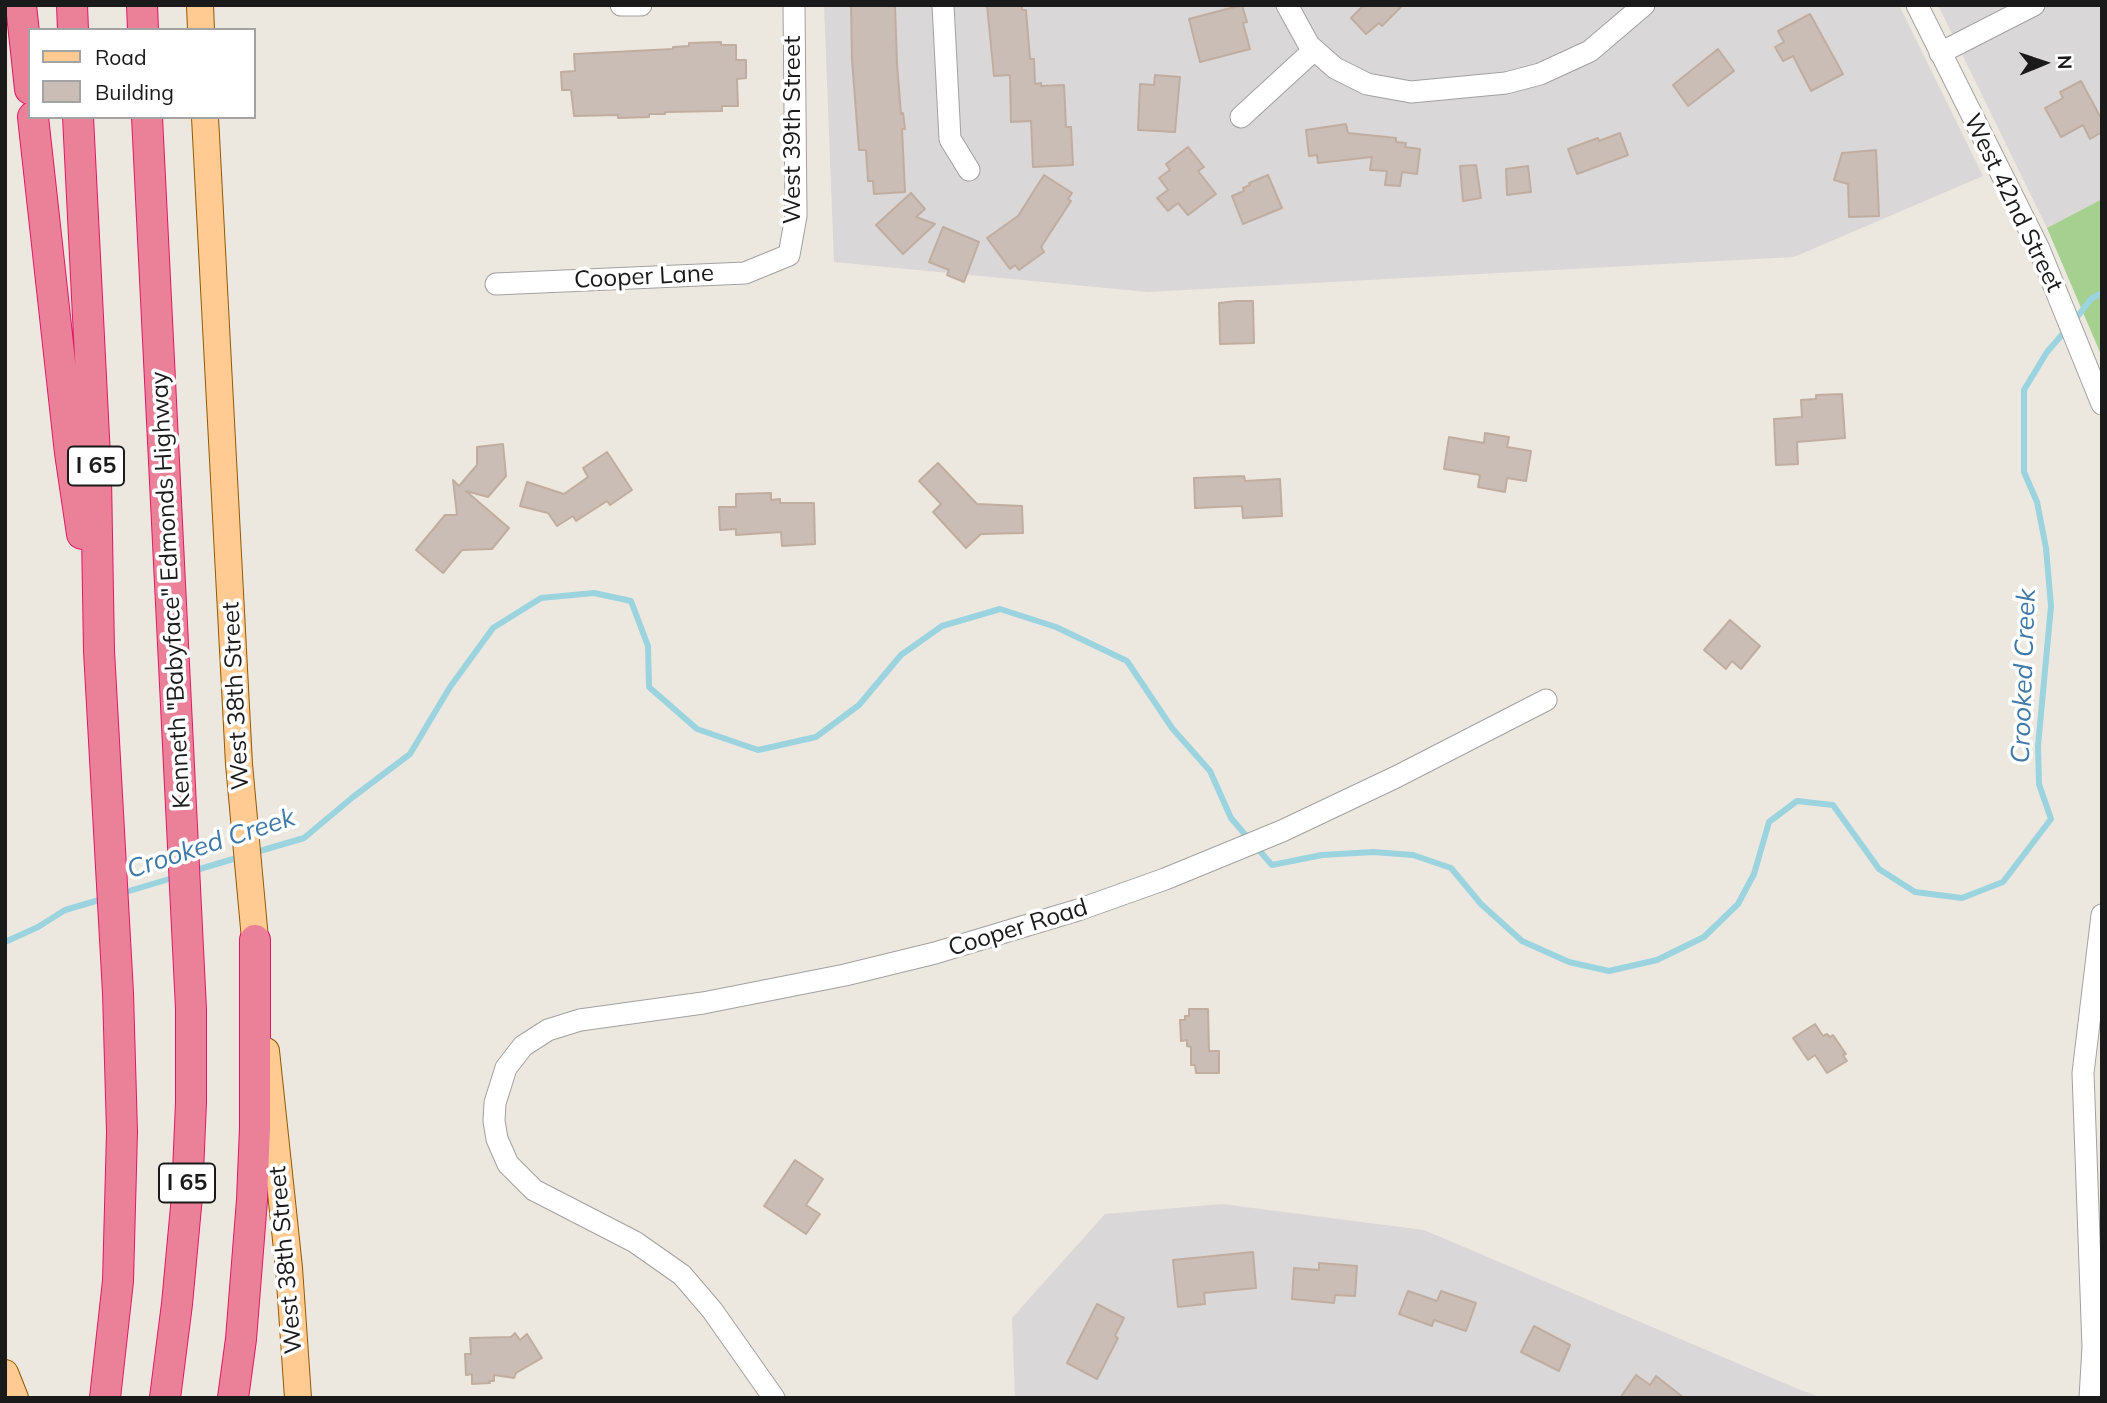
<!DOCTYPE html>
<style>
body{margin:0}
#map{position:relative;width:2107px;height:1403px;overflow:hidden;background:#ede8df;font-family:Mulish,sans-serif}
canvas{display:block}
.frame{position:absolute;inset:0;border:7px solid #1a1a1a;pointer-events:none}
.legend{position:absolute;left:28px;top:28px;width:228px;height:91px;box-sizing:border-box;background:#fff;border:2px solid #a3a3a3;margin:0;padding:9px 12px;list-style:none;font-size:21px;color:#1a1a1a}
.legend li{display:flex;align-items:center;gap:14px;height:35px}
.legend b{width:35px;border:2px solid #a3a3a3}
.north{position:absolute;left:2009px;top:28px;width:70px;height:70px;-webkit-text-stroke:5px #fff;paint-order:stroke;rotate:88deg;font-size:19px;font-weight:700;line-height:28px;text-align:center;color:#1a1a1a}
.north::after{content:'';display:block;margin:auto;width:24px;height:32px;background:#1a1a1a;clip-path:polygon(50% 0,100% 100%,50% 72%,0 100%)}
</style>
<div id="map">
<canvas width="2107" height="1403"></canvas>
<div class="frame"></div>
<ul class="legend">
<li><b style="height:9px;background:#ffcb92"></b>Road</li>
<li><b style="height:19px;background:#c9bdb5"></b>Building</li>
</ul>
<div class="north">N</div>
</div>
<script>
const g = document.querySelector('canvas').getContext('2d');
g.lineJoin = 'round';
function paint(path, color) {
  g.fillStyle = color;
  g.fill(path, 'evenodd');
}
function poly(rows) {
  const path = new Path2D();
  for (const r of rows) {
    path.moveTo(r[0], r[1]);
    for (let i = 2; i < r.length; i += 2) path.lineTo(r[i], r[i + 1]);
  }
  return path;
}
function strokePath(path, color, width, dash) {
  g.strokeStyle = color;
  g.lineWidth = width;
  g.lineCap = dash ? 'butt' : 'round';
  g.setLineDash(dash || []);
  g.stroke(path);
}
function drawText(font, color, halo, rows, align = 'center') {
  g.font = font + ' Mulish,sans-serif';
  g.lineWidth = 7;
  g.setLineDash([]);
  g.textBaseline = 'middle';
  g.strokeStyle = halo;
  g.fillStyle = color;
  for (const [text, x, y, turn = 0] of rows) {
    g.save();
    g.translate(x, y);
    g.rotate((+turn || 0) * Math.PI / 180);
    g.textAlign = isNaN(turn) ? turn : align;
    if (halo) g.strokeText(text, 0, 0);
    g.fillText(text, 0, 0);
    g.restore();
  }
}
paint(poly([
 [824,5,1899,5,1983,176,1794,257,1148,292,834,262],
 [1938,5,2102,5,2102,199,2047,228],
 [1222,1204,1424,1230,1798,1389,1823,1398,1015,1398,1012,1318,1105,1214]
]), '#d9d7d7');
paint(poly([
 [2102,199,2102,357,2047,228]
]), '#a6d090');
strokePath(poly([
 [2074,321,2091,299,2102,293],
 [1256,847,1272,865,1322,855,1373,852,1413,855,1451,868,1481,904,1522,941,1569,962,1609,971,1657,960,1704,937,1738,904,1754,874,1769,822,1797,801,1833,805,1879,869,1915,892,1962,898,2003,882,2051,819,2039,784,2038,746,2051,606,2046,548,2037,502,2024,472,2024,390,2047,352,2067,329],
 [253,853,304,838,353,797,410,754,450,687,493,628,541,598,594,593,631,601,648,646,649,687,697,729,758,750,816,737,859,705,901,655,942,626,1000,609,1056,627,1127,661,1172,728,1210,771,1231,818,1249,839],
 [193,871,240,857],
 [119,894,176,877],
 [5,942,38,927,65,910,106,898]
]), '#9bd3df', 6);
const building = poly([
 [851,5,895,5,897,64,901,114,903,113,905,129,902,129,905,192,874,194,873,181,868,181,866,150,859,150,852,60,851,5],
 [987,5,1022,5,1022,10,1026,10,1030,59,1034,59,1035,84,1041,83,1041,86,1064,85,1066,127,1071,127,1073,165,1033,167,1031,121,1011,122,1010,75,994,76,987,5],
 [1242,5,1247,22,1243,23,1250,49,1200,62,1189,19,1242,5],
 [1360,5,1403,5,1382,26,1379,23,1366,34,1351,18,1362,7,1360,5],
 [1810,14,1843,74,1811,91,1793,56,1783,61,1775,47,1784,42,1778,31,1810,14],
 [721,42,721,45,736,45,736,60,746,60,746,78,737,79,738,106,722,106,722,111,665,112,665,114,649,114,649,117,618,118,618,115,574,116,571,90,562,90,561,72,575,71,574,54,673,49,673,47,689,46,689,43,721,42],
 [1718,49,1734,71,1688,106,1673,85,1718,49],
 [1155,75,1180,77,1175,132,1138,130,1140,84,1154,85,1155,75],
 [2081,81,2102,120,2102,132,2090,139,2083,125,2061,137,2045,108,2063,98,2060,92,2081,81],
 [1346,124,1348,133,1396,138,1396,142,1406,143,1405,147,1420,149,1417,174,1402,172,1400,186,1385,185,1387,171,1370,170,1372,157,1318,163,1317,155,1309,156,1306,130,1346,124],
 [1620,133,1628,155,1577,174,1568,149,1598,138,1599,141,1620,133],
 [1188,147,1204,167,1198,171,1216,194,1188,215,1178,203,1168,211,1157,198,1168,190,1159,178,1170,170,1166,164,1188,147],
 [1876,150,1879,216,1849,217,1848,184,1834,180,1842,153,1876,150],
 [1476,165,1481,198,1463,201,1460,166,1476,165],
 [1528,166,1531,192,1507,195,1506,169,1528,166],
 [1044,175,1072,193,1068,199,1071,201,1041,247,1044,252,1019,270,1015,265,1010,269,987,238,1018,216,1044,175],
 [1268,175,1282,208,1243,224,1232,196,1244,191,1243,188,1250,185,1249,183,1268,175],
 [911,193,925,209,916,217,935,224,903,254,876,225,911,193],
 [943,227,979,242,964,282,947,275,949,270,929,262,943,227],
 [1237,301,1253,301,1254,343,1220,344,1219,303,1237,301],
 [1842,394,1845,438,1797,442,1798,464,1776,465,1774,419,1802,417,1801,400,1816,399,1816,395,1842,394],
 [1485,433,1509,437,1507,447,1531,451,1526,481,1507,478,1505,492,1478,487,1480,475,1444,469,1449,437,1484,443,1485,433],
 [503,444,506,476,488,497,466,491,509,528,492,549,462,550,443,573,416,550,445,515,457,515,453,480,459,486,477,465,477,447,503,444],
 [607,452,632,490,610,505,607,501,576,521,573,516,557,526,548,513,520,506,527,482,564,494,588,477,583,468,607,452],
 [938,463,977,504,1022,506,1023,533,981,534,966,548,933,512,941,504,919,481,938,463],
 [1244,476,1245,481,1280,479,1282,516,1243,518,1242,506,1195,508,1194,478,1244,476],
 [771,493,771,500,780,499,780,503,814,503,815,544,782,546,781,532,736,535,736,529,720,530,719,507,736,507,736,494,771,493],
 [1730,620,1760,646,1741,669,1732,661,1726,669,1704,650,1730,620],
 [1189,1009,1208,1009,1209,1051,1219,1051,1219,1073,1196,1073,1195,1065,1191,1065,1191,1047,1187,1046,1187,1040,1181,1041,1180,1020,1185,1020,1185,1016,1189,1016,1189,1009],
 [1815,1024,1823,1036,1827,1034,1830,1037,1833,1035,1846,1054,1843,1055,1847,1061,1827,1073,1815,1055,1808,1060,1793,1038,1815,1024],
 [795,1160,823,1179,806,1205,820,1214,806,1234,764,1206,795,1160],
 [1253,1252,1256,1288,1204,1293,1205,1304,1178,1307,1173,1260,1253,1252],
 [1319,1263,1357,1266,1355,1296,1335,1295,1334,1303,1292,1299,1294,1268,1319,1270,1319,1263],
 [1408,1291,1437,1301,1441,1291,1476,1303,1466,1331,1434,1320,1432,1326,1399,1314,1408,1291],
 [1097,1304,1124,1318,1115,1336,1118,1338,1097,1379,1067,1363,1097,1304],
 [1534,1326,1570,1345,1559,1371,1521,1352,1534,1326],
 [515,1333,520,1340,527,1334,542,1358,516,1373,514,1378,494,1375,494,1381,489,1381,490,1383,472,1384,472,1374,466,1375,465,1354,471,1354,470,1338,511,1337,515,1333],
 [1636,1375,1650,1385,1656,1376,1684,1398,1620,1398,1636,1375]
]);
paint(building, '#c9bdb5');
strokePath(building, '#c0ada0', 2);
const minor = poly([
 [621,5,641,5],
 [943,5,950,139,969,170],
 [1287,5,1309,45,1335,68,1367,84,1411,92,1506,83,1540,74,1590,51,1644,5],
 [1917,5,2039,249,2102,404],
 [1940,53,2034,5],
 [1241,117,1314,50],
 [496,284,745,273,789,255,796,216,794,5],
 [774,1398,712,1310,682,1275,635,1242,534,1190,508,1164,497,1139,494,1121,495,1103,506,1068,523,1046,548,1030,580,1020,703,1003,845,975,935,953,1078,910,1165,879,1282,831,1396,777,1546,700],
 [2090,1398,2093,1347,2083,1073,2102,915]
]);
const major = poly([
 [200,5,201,30],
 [205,117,239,764,257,961],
 [266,1051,289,1268,298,1398],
 [5,1373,15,1398]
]);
const highway = poly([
 [21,5,30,89],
 [72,5,73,30],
 [142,5,143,30],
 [33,117,70,453,82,534],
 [78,117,96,477,99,651,118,993,122,1132,118,1281,105,1398],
 [147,117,191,1009,191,1102,187,1196,177,1304,165,1398],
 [233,1398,241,1339,252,1200,255,1127,255,940]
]);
strokePath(minor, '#a1a1a1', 23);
strokePath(major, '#915a00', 28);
strokePath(highway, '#df1866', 32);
strokePath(minor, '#fff', 21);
strokePath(major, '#ffcb92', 26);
strokePath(highway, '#eb8099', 30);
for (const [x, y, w] of [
 [96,466,56],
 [187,1183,56]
]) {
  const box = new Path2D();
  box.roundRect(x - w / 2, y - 19.5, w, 39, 5);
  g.fillStyle = '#fff';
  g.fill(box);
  strokePath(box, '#1a1a1a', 2);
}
drawText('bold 23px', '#1a1a1a', null, [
 ["I 65",96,466],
 ["I 65",187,1183]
]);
drawText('24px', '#1a1a1a', '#fff', [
 ["West 39th Street",793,130,-90],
 ["West 42nd Street",2013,203,64],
 ["Cooper Lane",644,277,-3],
 ["Kenneth \"Babyface\" Edmonds Highway",171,590,-93],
 ["West 38th Street",236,696,-93],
 ["Cooper Road",1018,928,-17],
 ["West 38th Street",286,1260,-95]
]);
drawText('italic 26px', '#4079a7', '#fff', [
 ["Crooked Creek",2024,676,-88],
 ["Crooked Creek",211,844,-18]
]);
</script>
